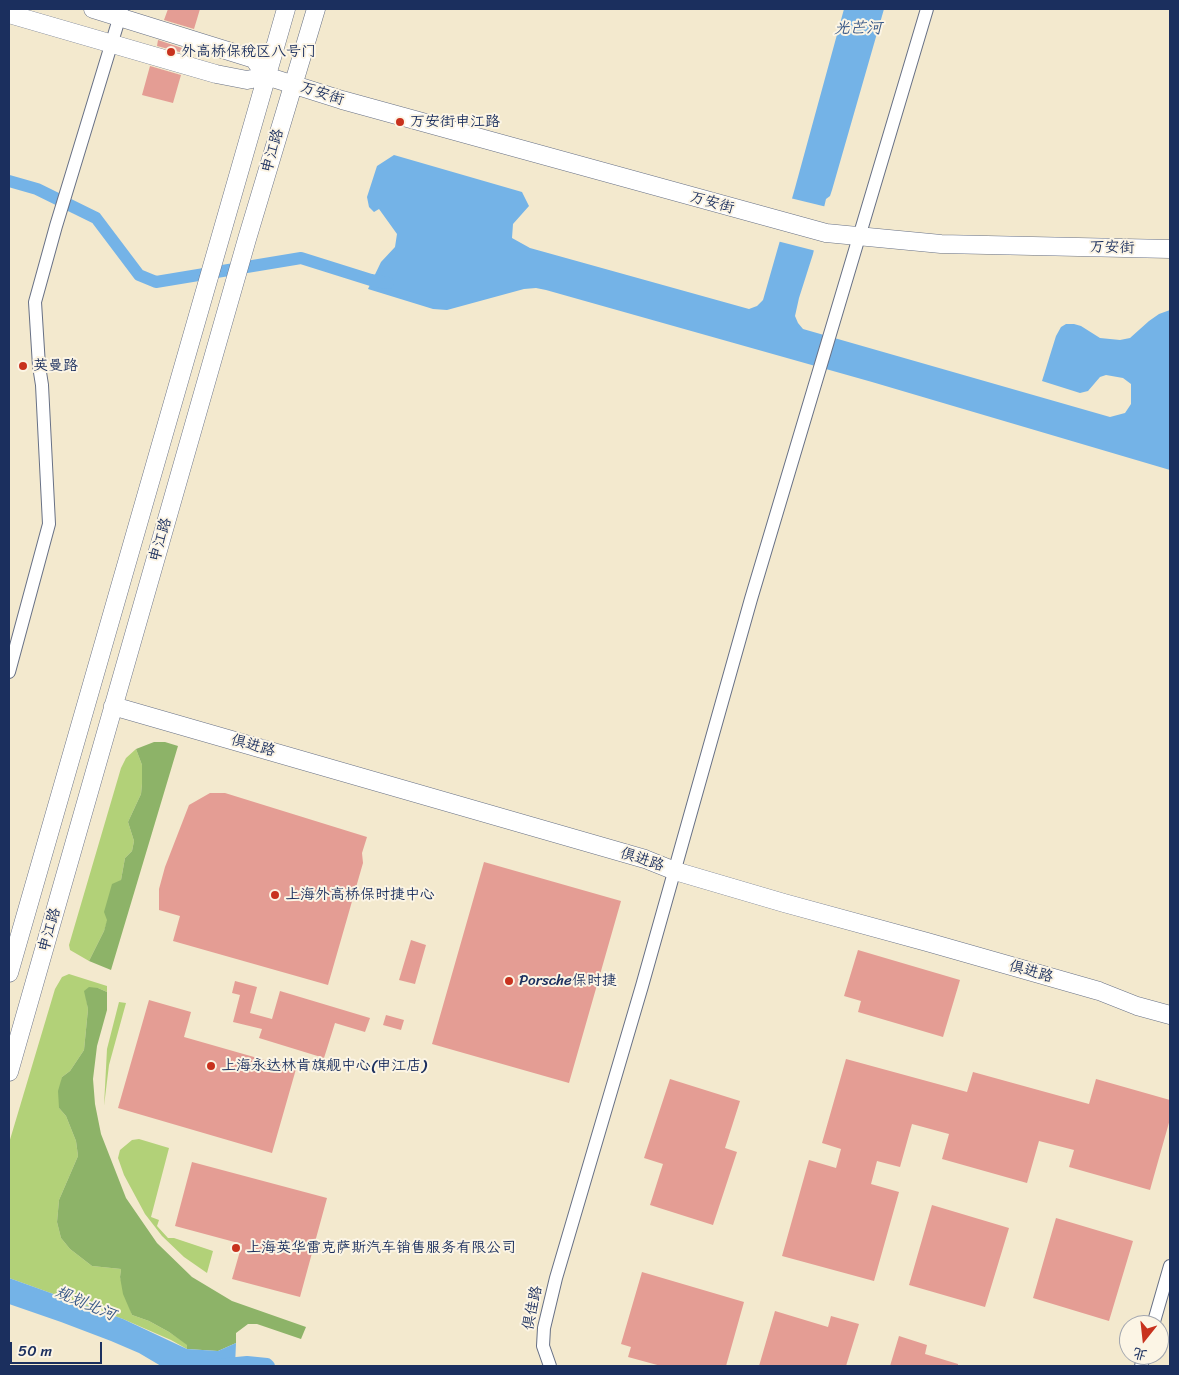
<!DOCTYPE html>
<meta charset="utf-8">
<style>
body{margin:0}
#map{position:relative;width:1179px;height:1375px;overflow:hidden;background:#f3e9ce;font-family:Sriracha,"LXGW WenKai TC",sans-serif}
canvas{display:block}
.frame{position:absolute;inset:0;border:10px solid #1b2f5e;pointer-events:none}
.north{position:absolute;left:1119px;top:1315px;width:50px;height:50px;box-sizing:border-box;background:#fcf5e5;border:1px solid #a2a6af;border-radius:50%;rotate:196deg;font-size:14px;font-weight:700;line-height:20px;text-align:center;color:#1b2f5e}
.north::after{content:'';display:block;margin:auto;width:18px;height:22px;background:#c8321e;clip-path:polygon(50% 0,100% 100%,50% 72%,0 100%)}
.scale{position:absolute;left:10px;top:1342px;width:92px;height:22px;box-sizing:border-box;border:2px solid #1b2f5e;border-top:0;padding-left:6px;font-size:15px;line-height:18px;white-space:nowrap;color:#1b2f5e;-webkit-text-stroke:4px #fcf5e5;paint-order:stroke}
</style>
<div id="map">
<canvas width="1179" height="1375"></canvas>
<div class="frame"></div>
<div class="north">北</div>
<div class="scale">50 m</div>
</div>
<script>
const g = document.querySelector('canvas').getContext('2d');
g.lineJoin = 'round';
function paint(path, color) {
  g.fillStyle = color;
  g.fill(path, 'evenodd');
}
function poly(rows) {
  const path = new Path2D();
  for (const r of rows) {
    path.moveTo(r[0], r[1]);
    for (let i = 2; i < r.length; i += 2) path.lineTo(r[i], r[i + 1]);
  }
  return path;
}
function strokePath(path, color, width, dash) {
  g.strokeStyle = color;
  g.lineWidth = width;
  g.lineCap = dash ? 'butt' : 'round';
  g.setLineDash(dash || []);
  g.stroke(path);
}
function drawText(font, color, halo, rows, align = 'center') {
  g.font = font + ' Sriracha,"LXGW WenKai TC",sans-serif';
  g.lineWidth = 4;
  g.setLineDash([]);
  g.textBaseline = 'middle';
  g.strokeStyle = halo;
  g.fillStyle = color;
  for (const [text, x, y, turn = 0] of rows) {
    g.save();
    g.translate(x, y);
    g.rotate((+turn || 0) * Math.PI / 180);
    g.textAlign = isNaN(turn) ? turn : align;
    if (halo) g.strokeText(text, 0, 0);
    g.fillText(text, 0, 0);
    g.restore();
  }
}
paint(poly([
 [136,749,142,765,142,784,141,794,128,822,134,841,132,851,125,858,121,880,104,931,89,961,70,950,69,945,121,768,126,758],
 [69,974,107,986,107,992,98,988,85,991,88,1009,84,1050,70,1071,62,1077,59,1108,66,1116,76,1141,78,1156,59,1200,57,1222,61,1238,70,1249,92,1266,121,1269,120,1277,132,1315,149,1321,169,1332,188,1345,187,1349,171,1340,123,1319,9,1278,9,1143,55,989,62,977],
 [119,1002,126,1003,109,1065,104,1106,107,1049],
 [139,1139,169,1148,151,1217,159,1220,157,1226,168,1238,174,1238,213,1251,207,1273,184,1257,162,1236,145,1214,124,1175,118,1158,120,1150,132,1140]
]), '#b2d178');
paint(poly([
 [154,742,165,742,178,746,111,970,89,961,104,931,107,920,104,912,112,884,121,880,125,858,132,851,134,841,128,822,141,794,142,784,142,765,136,749],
 [89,987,98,988,107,992,107,1010,97,1046,93,1079,95,1104,101,1134,126,1198,157,1243,192,1277,232,1301,306,1327,301,1339,257,1324,248,1324,236,1333,236,1343,218,1351,187,1349,187,1345,169,1332,149,1321,132,1315,123,1294,120,1277,121,1269,92,1266,70,1249,61,1238,57,1222,59,1200,78,1156,76,1141,66,1116,59,1108,58,1091,62,1077,70,1071,84,1050,88,1009,84,991]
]), '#8db368');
paint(poly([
 [844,9,884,9,832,190,830,196,826,199,813,254,799,298,795,316,798,323,803,329,1110,417,1125,413,1131,404,1131,384,1123,378,1106,375,1100,377,1088,391,1080,393,1042,381,1056,336,1061,327,1066,324,1074,324,1081,326,1100,338,1120,340,1130,338,1149,321,1159,314,1170,310,1170,470,872,382,546,290,536,288,524,289,447,310,433,309,368,289,381,262,395,247,397,234,379,209,374,212,369,207,367,197,377,166,394,155,522,192,529,206,513,224,512,238,530,248,749,309,757,306,763,300,795,188],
 [9,1278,123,1319,187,1349,218,1351,236,1343,235,1366,161,1366,139,1353,111,1341,61,1322,9,1304]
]), '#74b3e7');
paint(poly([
 [790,198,827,207,816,251,777,241]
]), '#f3e9ce');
strokePath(poly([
 [9,181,37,189,96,218,139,275,156,282,301,258,371,280,388,283],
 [206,1366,247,1362,267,1364,269,1366]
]), '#74b3e7', 12);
paint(poly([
 [168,9,200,9,194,29,164,20],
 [158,40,188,50,187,54,157,46],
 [150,66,181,75,173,103,142,95],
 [210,793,225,793,367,837,362,853,363,863,328,985,173,941,180,916,159,910,159,889,165,867,189,805],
 [484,862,621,901,569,1083,432,1044],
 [411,940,426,945,415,984,399,980],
 [858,950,960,980,943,1037,858,1012,861,1001,844,996],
 [235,981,257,987,250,1013,272,1019,280,991,370,1018,365,1032,335,1023,324,1058,259,1038,262,1029,233,1022,240,995,232,993],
 [149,1000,191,1012,184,1037,296,1069,272,1153,118,1108],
 [386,1015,404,1020,401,1030,383,1025],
 [846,1059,967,1092,973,1072,1089,1104,1096,1079,1170,1100,1170,1119,1150,1190,1069,1167,1074,1150,1039,1141,1027,1183,942,1159,949,1134,912,1124,900,1167,877,1161,871,1184,899,1192,874,1281,782,1256,809,1160,836,1168,841,1149,822,1143],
 [670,1079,740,1101,725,1148,737,1152,713,1225,650,1205,663,1164,644,1158],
 [192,1162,327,1198,300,1297,232,1279,242,1244,175,1226],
 [932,1205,1009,1228,985,1307,909,1285],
 [1056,1218,1133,1241,1109,1321,1033,1298],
 [642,1272,744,1302,726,1366,661,1366,628,1357,631,1347,621,1344],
 [775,1311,828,1327,831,1316,859,1324,846,1366,759,1366],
 [899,1336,927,1345,925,1354,958,1364,958,1366,890,1366]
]), '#e49d94');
const street = poly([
 [9,672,49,524,42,385,39,366,35,302,56,226,122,9],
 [1153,1325,1170,1266],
 [550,1366,543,1346,544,1328,556,1278,642,986,751,599,927,9],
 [1141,1366,1145,1355]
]);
const secondary = poly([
 [93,9,254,59,266,76],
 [9,14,216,74,247,80,266,76,342,100,826,233,941,244,1170,249],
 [113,706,645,859,675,871,784,903,927,942,1099,991,1137,1006,1170,1015],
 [9,973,286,9],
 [9,1072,247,239,316,9]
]);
strokePath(street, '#677085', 14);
strokePath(secondary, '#677085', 19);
strokePath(street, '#fff', 12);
strokePath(secondary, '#fff', 18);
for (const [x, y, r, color] of [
 [171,52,5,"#c8321e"],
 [400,122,5,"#c8321e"],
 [23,366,5,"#c8321e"],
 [275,895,5,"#c8321e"],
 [509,981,5,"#c8321e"],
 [211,1066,5,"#c8321e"],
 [236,1248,5,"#c8321e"]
]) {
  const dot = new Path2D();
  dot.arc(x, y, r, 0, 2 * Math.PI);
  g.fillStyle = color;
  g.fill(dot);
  strokePath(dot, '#fcf5e5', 2);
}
drawText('15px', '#1b2f5e', '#fcf5e5', [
 ["外高桥保税区八号门",181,52],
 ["万安街申江路",410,122],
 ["英曼路",33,366],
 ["上海外高桥保时捷中心",285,895],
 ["Porsche保时捷",519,981],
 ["上海永达林肯旗舰中心(申江店)",221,1066],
 ["上海英华雷克萨斯汽车销售服务有限公司",246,1248]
], 'left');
drawText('15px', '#1b2f5e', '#fcf5e5', [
 ["万安街",322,94,18],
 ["申江路",273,151,-74],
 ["万安街",712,203,16],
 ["万安街",1112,248,1],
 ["申江路",161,540,-74],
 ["俱进路",253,746,16],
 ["俱进路",642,860,18],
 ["申江路",50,930,-74],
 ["俱进路",1031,972,16],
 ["俱佳路",533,1308,-78]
]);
drawText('italic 16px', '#365787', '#fcf5e5', [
 ["光芒河",858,29],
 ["规划北河",85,1304,23]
]);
</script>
